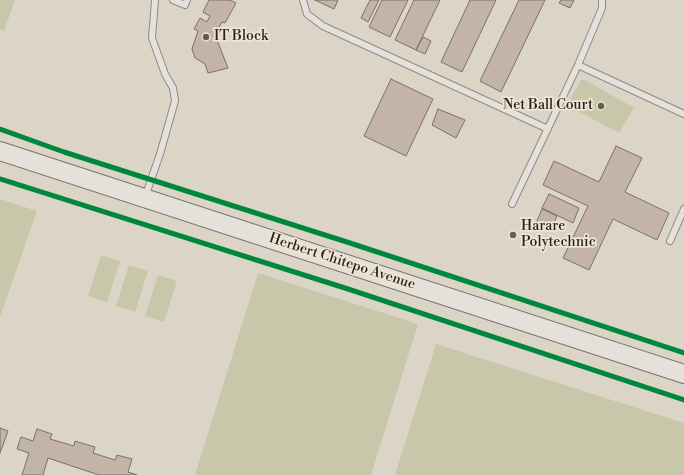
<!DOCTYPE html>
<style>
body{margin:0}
canvas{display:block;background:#dcd4c7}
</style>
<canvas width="684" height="475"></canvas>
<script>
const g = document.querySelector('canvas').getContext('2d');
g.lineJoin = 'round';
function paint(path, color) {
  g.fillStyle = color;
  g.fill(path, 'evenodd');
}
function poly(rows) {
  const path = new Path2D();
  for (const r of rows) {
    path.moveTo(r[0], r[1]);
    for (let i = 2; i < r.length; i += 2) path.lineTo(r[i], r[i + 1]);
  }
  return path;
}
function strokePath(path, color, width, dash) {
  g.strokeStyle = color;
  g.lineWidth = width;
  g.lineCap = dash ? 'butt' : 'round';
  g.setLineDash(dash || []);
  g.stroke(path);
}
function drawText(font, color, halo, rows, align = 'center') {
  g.font = font + ' "Libre Bodoni",serif';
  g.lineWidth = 3.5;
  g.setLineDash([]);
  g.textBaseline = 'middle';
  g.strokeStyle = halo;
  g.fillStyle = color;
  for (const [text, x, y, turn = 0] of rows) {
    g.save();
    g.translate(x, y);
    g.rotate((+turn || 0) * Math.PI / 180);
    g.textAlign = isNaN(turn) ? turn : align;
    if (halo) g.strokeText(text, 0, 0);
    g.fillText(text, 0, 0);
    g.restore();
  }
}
paint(poly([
 [0,0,15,0,4,31,0,29],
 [581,80,585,80,634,108,619,133,570,107,569,102],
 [0,199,37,211,0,317],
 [101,255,120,261,107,302,88,296],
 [129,265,148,271,135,312,116,306],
 [258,273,418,324,371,475,195,475],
 [158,275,177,281,164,322,145,316],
 [436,344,684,423,684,475,395,475]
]), '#c7c8a9');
const building = poly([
 [209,0,230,0,236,3,225,23,222,22,215,35,228,68,208,73,205,64,195,58,192,49,198,31,194,29,200,18,207,22,210,16,203,12,209,0],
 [315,0,338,0,334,9,315,0],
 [370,0,379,0,368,22,361,18,370,0],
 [382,0,408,0,390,37,369,27,382,0],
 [414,0,440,0,416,50,395,40,414,0],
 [470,0,496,0,462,72,441,62,470,0],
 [519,0,545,0,501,92,480,81,519,0],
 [561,0,574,0,570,8,559,3,561,0],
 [423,37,431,41,425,54,416,50,423,37],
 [391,79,433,99,406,156,364,136,391,79],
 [438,109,465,120,456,138,432,125,438,109],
 [616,146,642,158,625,192,669,213,657,240,613,219,589,270,563,258,588,206,543,185,554,161,599,182,616,146],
 [549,194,579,208,573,223,542,208,549,194],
 [542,209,557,216,551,230,536,223,542,209],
 [0,428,8,431,0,453,0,428],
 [37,429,52,434,50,439,74,446,75,441,95,447,93,453,115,460,117,455,132,459,128,472,137,475,99,475,48,458,43,475,22,475,29,453,17,449,21,437,33,441,37,429]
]);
paint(building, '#c3b4a7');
strokePath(building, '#77726b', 1);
const service = poly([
 [173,0,185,5,187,0],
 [303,0,307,14,323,26,548,129],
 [578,65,684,114],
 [145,197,160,154,175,101,173,88,165,74,152,38,155,0],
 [512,204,578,65,602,8,602,0],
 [670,241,684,209]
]);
const secondary = poly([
 [0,151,684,374]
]);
strokePath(service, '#908a82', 8);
strokePath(secondary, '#77726b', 20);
strokePath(service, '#e4e1da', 6);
strokePath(secondary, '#e4e1da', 18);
strokePath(poly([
 [0,129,64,152,350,243,684,353],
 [0,179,345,288,684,400]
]), '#00873e', 5);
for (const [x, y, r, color] of [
 [206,37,4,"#685e57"],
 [601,106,4,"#685e57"],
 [513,235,4,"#685e57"]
]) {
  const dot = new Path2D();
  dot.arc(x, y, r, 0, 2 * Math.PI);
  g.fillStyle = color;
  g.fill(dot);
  strokePath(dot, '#eee5d5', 1.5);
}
drawText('14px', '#2a1f1a', '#eee5d5', [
 ["IT Block",214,37],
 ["Net Ball Court",593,106,"right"],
 ["Harare",521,227],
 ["Polytechnic",521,243]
], 'left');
drawText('14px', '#2a1f1a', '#eee5d5', [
 ["Herbert Chitepo Avenue",342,262,18]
]);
</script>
